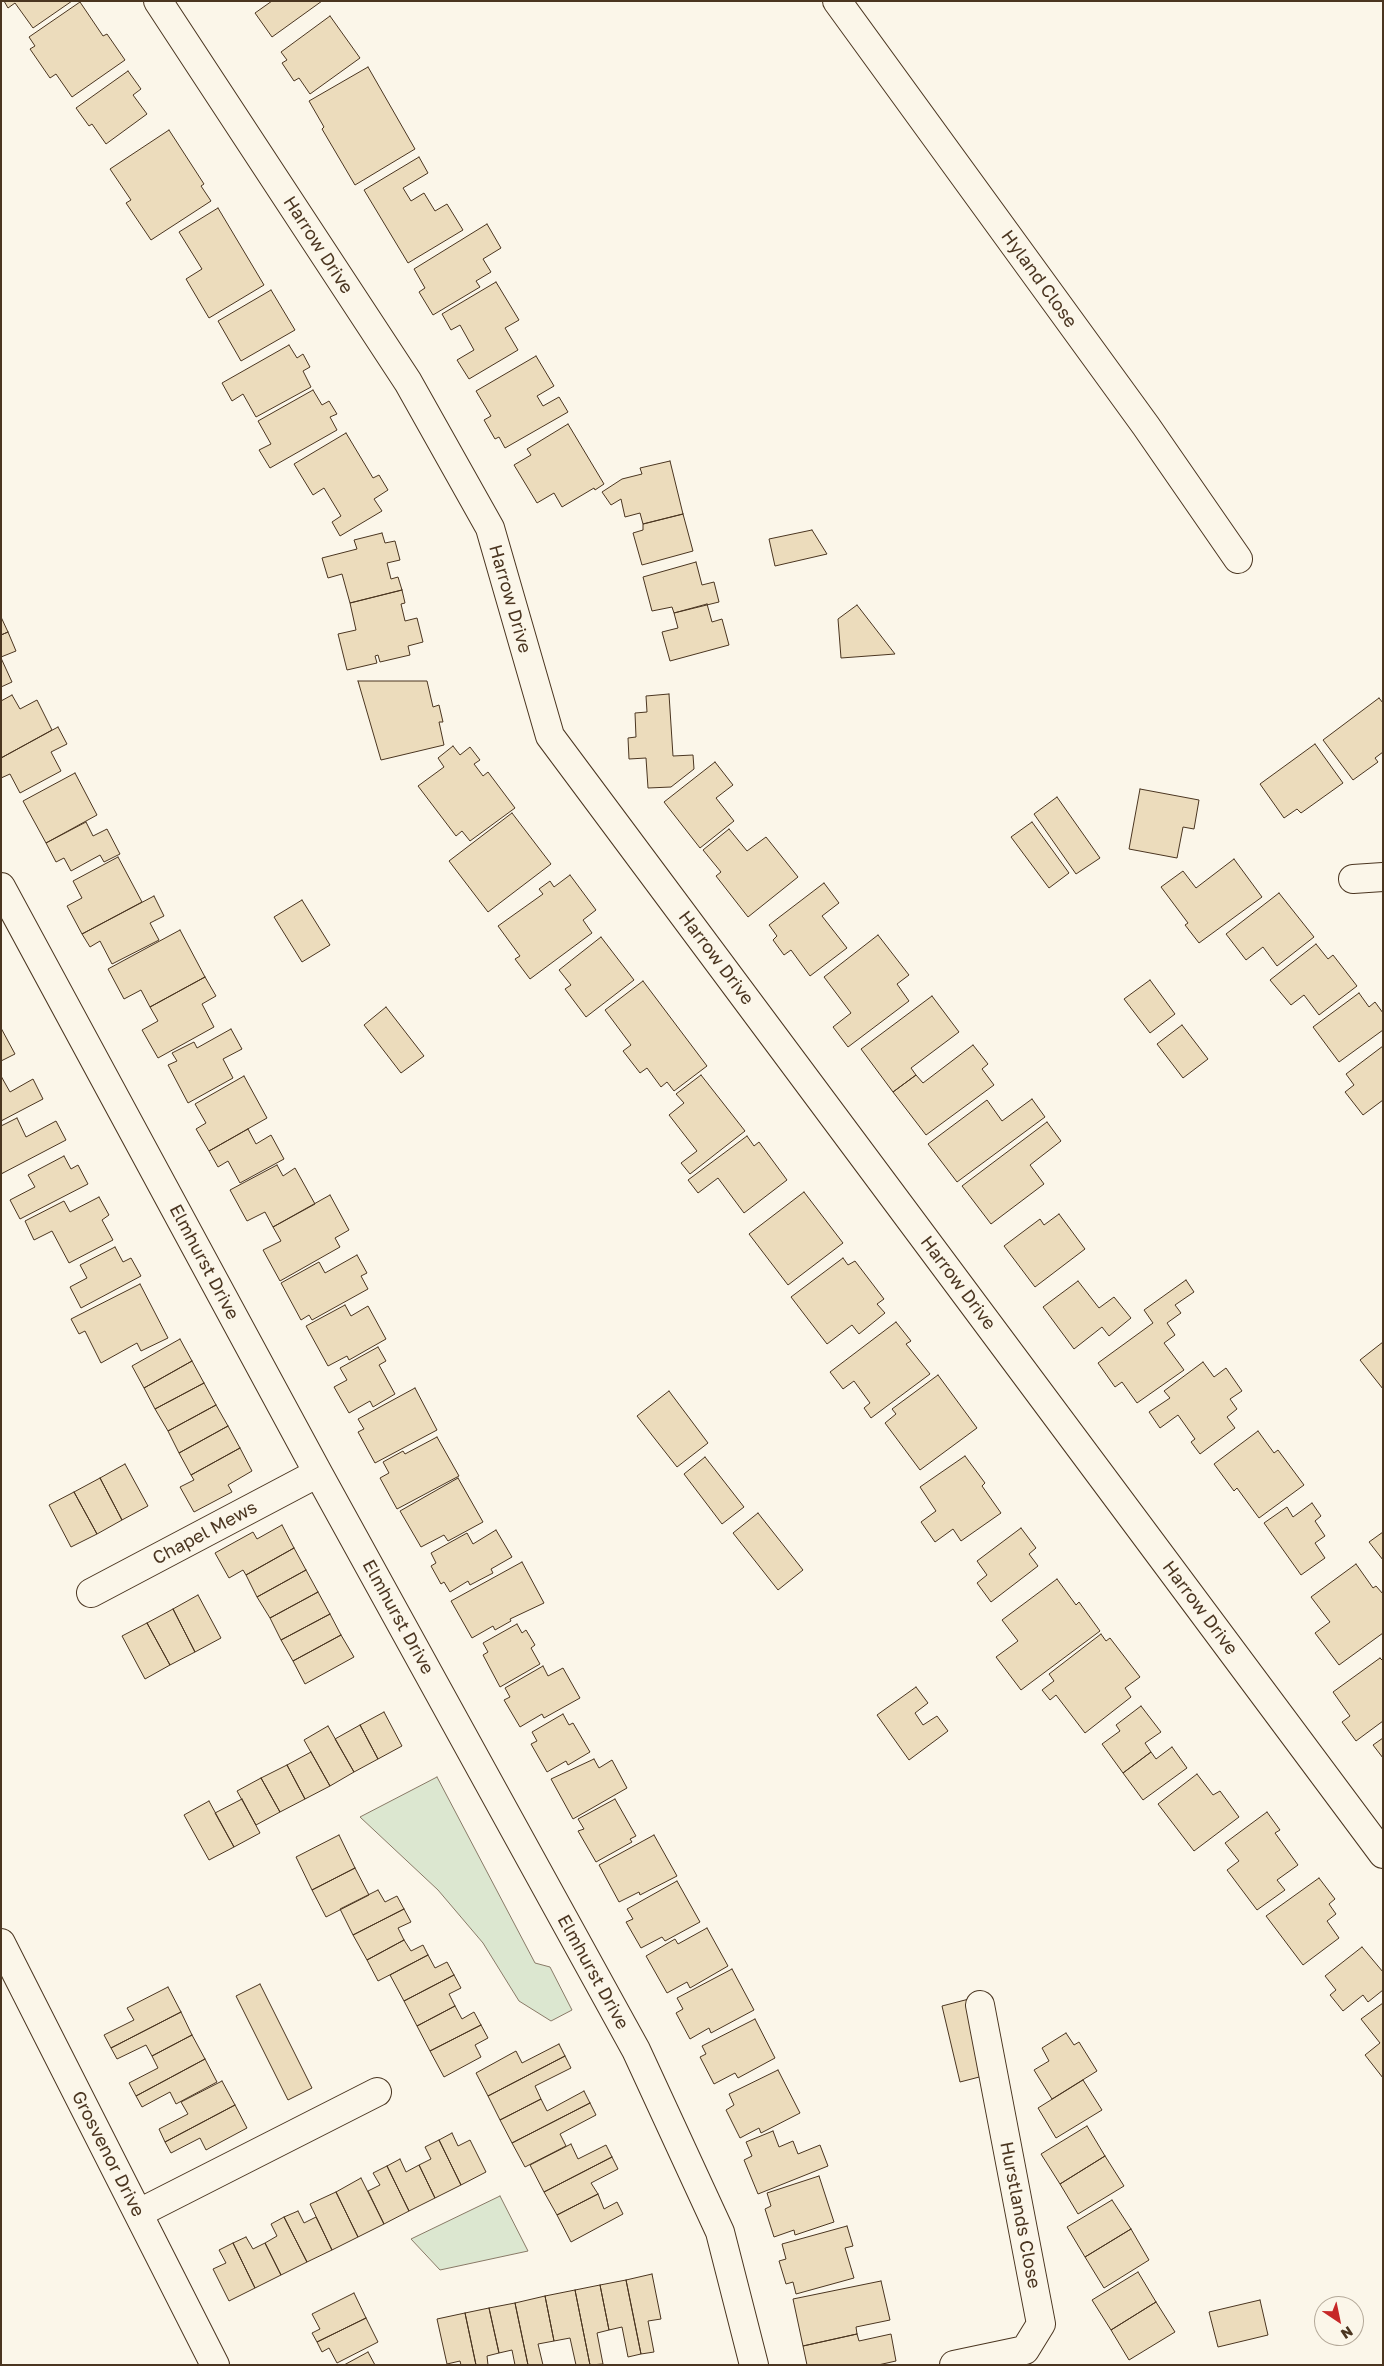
<!DOCTYPE html>
<style>
body{margin:0}
#map{position:relative;width:1384px;height:2366px;overflow:hidden;background:#fbf6e9;font-family:"Golos Text",sans-serif}
canvas{display:block}
.frame{position:absolute;inset:0;border:2px solid #4a3520;pointer-events:none}
.north{position:absolute;left:1314px;top:2296px;width:50px;height:50px;box-sizing:border-box;background:#fbf6e9;border:1px solid #b4a999;border-radius:50%;rotate:146deg;font-size:14px;font-weight:700;line-height:20px;text-align:center;color:#4a3520}
.north::after{content:'';display:block;margin:auto;width:18px;height:22px;background:#c62828;clip-path:polygon(50% 0,100% 100%,50% 72%,0 100%)}
</style>
<div id="map">
<canvas width="1384" height="2366"></canvas>
<div class="frame"></div>
<div class="north">N</div>
</div>
<script>
const g = document.querySelector('canvas').getContext('2d');
g.lineJoin = 'round';
function paint(path, color) {
  g.fillStyle = color;
  g.fill(path, 'evenodd');
}
function poly(rows) {
  const path = new Path2D();
  for (const r of rows) {
    path.moveTo(r[0], r[1]);
    for (let i = 2; i < r.length; i += 2) path.lineTo(r[i], r[i + 1]);
  }
  return path;
}
function strokePath(path, color, width, dash) {
  g.strokeStyle = color;
  g.lineWidth = width;
  g.lineCap = dash ? 'butt' : 'round';
  g.setLineDash(dash || []);
  g.stroke(path);
}
function drawText(font, color, halo, rows, align = 'center') {
  g.font = font + ' "Golos Text",sans-serif';
  g.lineWidth = 4;
  g.setLineDash([]);
  g.textBaseline = 'middle';
  g.strokeStyle = halo;
  g.fillStyle = color;
  for (const [text, x, y, turn = 0] of rows) {
    g.save();
    g.translate(x, y);
    g.rotate((+turn || 0) * Math.PI / 180);
    g.textAlign = isNaN(turn) ? turn : align;
    if (halo) g.strokeText(text, 0, 0);
    g.fillText(text, 0, 0);
    g.restore();
  }
}
const green = poly([
 [437,1777,535,1963,550,1967,572,2010,551,2021,519,2001,483,1943,438,1890,360,1817,437,1777],
 [500,2196,528,2251,440,2270,411,2239,500,2196]
]);
paint(green, '#dce7d0');
strokePath(green, '#887966', 1);
const building = poly([
 [4,1,72,1,33,28,15,3,8,8,4,1],
 [272,1,322,1,272,37,255,13,272,1],
 [80,2,103,36,107,34,125,60,72,97,56,74,50,78,30,49,35,46,29,37,80,2],
 [330,16,360,58,310,94,299,78,294,81,282,63,287,60,281,52,330,16],
 [368,67,415,149,355,185,322,129,324,127,309,101,368,67],
 [128,71,141,89,133,95,147,114,106,144,92,124,89,126,76,108,128,71],
 [169,130,204,184,201,186,211,201,151,240,126,203,131,200,110,169,169,130],
 [419,157,428,173,403,188,411,201,424,193,435,211,447,204,463,230,408,263,364,190,419,157],
 [218,208,264,285,209,318,186,279,202,269,179,232,218,208],
 [487,224,501,248,483,259,491,272,476,281,480,287,433,315,419,292,425,288,414,269,487,224],
 [496,282,519,320,505,328,518,350,469,379,457,360,474,350,460,325,451,330,442,314,496,282],
 [271,290,295,330,241,361,218,321,271,290],
 [289,345,297,358,303,354,310,367,303,371,311,387,256,417,243,394,232,401,222,383,289,345],
 [536,356,554,386,537,396,543,406,559,397,568,412,505,448,499,437,495,439,484,420,491,416,476,391,536,356],
 [313,390,322,405,329,401,337,414,330,417,337,430,270,468,259,450,271,444,258,421,313,390],
 [568,424,604,484,595,490,594,488,562,507,554,493,537,503,514,465,531,455,527,449,568,424],
 [346,433,373,478,379,475,388,490,374,499,382,511,340,536,332,522,341,516,324,488,313,495,294,464,346,433],
 [670,461,683,514,643,524,640,513,625,517,621,499,611,505,602,492,622,479,642,474,640,468,670,461],
 [683,514,693,551,642,565,633,533,643,530,643,524,683,514],
 [812,530,827,554,775,566,769,539,812,530],
 [382,533,385,543,395,541,400,560,387,563,391,579,398,577,402,590,350,603,342,574,328,578,322,558,357,549,354,540,382,533],
 [696,562,702,585,714,582,719,602,674,613,672,607,652,611,643,577,696,562],
 [402,590,405,603,401,604,405,621,417,618,423,642,408,646,410,655,380,662,378,655,375,656,377,663,347,670,338,634,356,630,350,603,402,590],
 [707,604,712,622,722,619,729,645,670,661,662,632,678,628,674,613,707,604],
 [857,605,895,654,841,658,838,619,857,605],
 [1,617,8,632,1,635,1,617],
 [8,632,16,651,1,657,1,635,8,632],
 [1,658,12,682,1,687,1,658],
 [358,681,427,681,433,707,439,705,443,722,439,722,444,745,381,760,358,681],
 [669,694,673,756,693,755,694,769,671,787,648,788,646,758,629,759,628,738,636,737,635,713,647,712,646,696,669,694],
 [12,695,20,709,37,700,52,730,1,758,1,701,12,695],
 [1379,698,1383,703,1383,752,1375,758,1378,762,1353,780,1323,740,1379,698],
 [58,727,67,744,51,752,61,771,20,793,10,774,1,778,1,758,58,727],
 [1315,744,1343,783,1301,813,1297,809,1284,818,1260,784,1315,744],
 [453,746,460,755,470,747,480,760,474,764,483,776,488,772,515,808,470,841,462,831,456,836,418,786,444,767,438,758,453,746],
 [715,762,733,785,716,798,734,821,700,848,664,802,715,762],
 [75,773,97,815,46,843,23,801,75,773],
 [1140,789,1199,800,1194,829,1183,827,1177,858,1129,849,1140,789],
 [1057,797,1100,858,1076,874,1034,814,1057,797],
 [512,813,551,864,488,912,449,861,512,813],
 [86,822,93,836,107,829,120,854,104,862,100,855,71,871,64,858,56,862,46,843,86,822],
 [1032,822,1069,873,1049,888,1011,837,1032,822],
 [729,829,747,851,766,837,798,877,748,917,716,876,721,872,703,850,729,829],
 [118,857,142,902,82,934,67,906,82,898,73,881,118,857],
 [1234,859,1262,897,1199,943,1185,925,1188,923,1161,887,1183,871,1196,888,1234,859],
 [570,875,596,910,583,920,592,933,530,979,515,959,520,956,498,926,543,894,539,889,550,881,554,887,570,875],
 [824,883,839,903,822,916,847,948,810,976,791,950,784,955,773,940,777,936,769,925,824,883],
 [1279,893,1314,937,1277,966,1263,947,1246,960,1226,934,1279,893],
 [154,896,164,916,150,923,159,940,112,964,100,941,90,947,82,934,154,896],
 [302,900,330,945,302,962,274,917,302,900],
 [180,930,205,977,150,1007,141,990,124,999,108,969,180,930],
 [878,935,909,975,897,984,909,1001,848,1047,833,1027,851,1013,824,977,878,935],
 [601,937,634,980,586,1017,565,989,571,985,559,970,601,937],
 [1316,944,1328,959,1333,955,1357,986,1319,1015,1304,995,1291,1005,1270,980,1316,944],
 [205,977,216,996,202,1004,214,1027,158,1058,142,1030,158,1021,150,1007,205,977],
 [1150,980,1175,1014,1150,1033,1124,999,1150,980],
 [643,981,707,1066,674,1091,667,1082,661,1087,647,1068,640,1073,623,1051,631,1045,605,1010,643,981],
 [1359,993,1369,1007,1375,1002,1383,1013,1383,1030,1339,1062,1313,1027,1359,993],
 [932,996,959,1032,911,1068,916,1075,893,1092,861,1049,932,996],
 [386,1007,424,1056,401,1073,364,1025,386,1007],
 [1182,1025,1208,1059,1183,1078,1157,1044,1182,1025],
 [1,1028,15,1054,1,1061,1,1028],
 [231,1029,242,1049,223,1059,233,1078,188,1103,168,1065,177,1061,172,1053,194,1042,197,1048,231,1029],
 [973,1045,988,1064,982,1069,994,1085,926,1135,893,1092,916,1075,923,1083,973,1045],
 [1383,1046,1383,1100,1363,1115,1345,1092,1354,1085,1346,1074,1383,1046],
 [701,1075,745,1131,690,1174,681,1163,697,1151,669,1115,684,1103,676,1094,701,1075],
 [1,1076,10,1092,33,1079,43,1099,1,1121,1,1076],
 [244,1076,267,1118,209,1151,196,1129,206,1123,195,1104,244,1076],
 [1032,1099,1045,1117,957,1182,928,1144,987,1100,1002,1121,1032,1099],
 [17,1118,26,1137,56,1121,66,1140,1,1174,1,1126,17,1118],
 [1047,1122,1061,1141,1030,1165,1044,1184,991,1224,962,1186,1047,1122],
 [248,1129,256,1144,271,1135,284,1159,240,1183,228,1161,218,1167,209,1151,248,1129],
 [747,1136,754,1146,759,1142,787,1180,744,1213,718,1178,698,1193,688,1180,747,1136],
 [64,1156,71,1169,78,1165,88,1184,20,1219,10,1200,35,1187,28,1175,64,1156],
 [277,1165,283,1176,295,1168,315,1204,273,1227,265,1212,247,1221,230,1190,277,1165],
 [804,1192,843,1243,788,1285,749,1234,804,1192],
 [330,1195,349,1230,335,1238,340,1247,280,1281,263,1250,281,1241,273,1227,330,1195],
 [99,1197,109,1215,102,1220,113,1240,69,1263,52,1231,34,1240,25,1221,64,1201,70,1212,99,1197],
 [1059,1214,1085,1249,1035,1287,1004,1246,1040,1219,1044,1225,1059,1214],
 [115,1247,123,1262,131,1258,141,1276,81,1308,70,1287,87,1278,80,1265,115,1247],
 [357,1255,367,1273,361,1276,368,1289,312,1320,309,1315,301,1320,281,1283,319,1262,325,1273,357,1255],
 [843,1258,848,1265,855,1261,884,1299,877,1304,885,1313,859,1334,852,1325,827,1344,791,1297,843,1258],
 [1186,1280,1194,1292,1175,1305,1181,1313,1167,1323,1175,1335,1164,1343,1184,1370,1137,1403,1122,1382,1115,1387,1098,1363,1153,1323,1144,1310,1186,1280],
 [1078,1281,1099,1308,1114,1297,1131,1318,1109,1336,1102,1327,1074,1349,1043,1307,1078,1281],
 [140,1284,168,1338,141,1351,137,1343,101,1363,85,1331,79,1334,71,1319,140,1284],
 [345,1305,351,1316,368,1306,386,1339,349,1360,347,1356,328,1366,306,1326,345,1305],
 [896,1322,911,1341,906,1344,930,1374,871,1418,864,1408,870,1403,854,1381,843,1389,830,1372,896,1322],
 [180,1339,192,1361,144,1388,132,1366,180,1339],
 [1383,1342,1383,1389,1360,1360,1383,1342],
 [378,1347,386,1361,379,1365,395,1394,373,1407,370,1401,349,1413,334,1387,347,1380,340,1368,378,1347],
 [192,1361,204,1383,155,1409,144,1388,192,1361],
 [1203,1362,1214,1377,1226,1368,1242,1391,1230,1399,1237,1409,1227,1417,1235,1428,1200,1454,1191,1442,1195,1439,1178,1415,1160,1428,1149,1412,1170,1398,1164,1391,1203,1362],
 [938,1375,977,1428,920,1470,885,1423,896,1414,892,1409,938,1375],
 [204,1383,216,1405,168,1431,155,1409,204,1383],
 [415,1388,437,1430,375,1463,358,1432,364,1429,358,1419,415,1388],
 [669,1391,708,1443,677,1467,637,1416,669,1391],
 [216,1405,228,1426,179,1453,168,1431,216,1405],
 [228,1426,240,1448,191,1475,179,1453,228,1426],
 [1258,1431,1274,1453,1278,1450,1304,1485,1259,1518,1237,1488,1234,1491,1214,1464,1258,1431],
 [437,1437,459,1476,397,1509,380,1478,389,1473,383,1462,403,1451,405,1454,437,1437],
 [240,1448,252,1471,228,1485,232,1492,194,1512,180,1487,194,1480,191,1475,240,1448],
 [965,1456,985,1483,982,1486,1001,1513,961,1541,953,1529,935,1542,921,1522,936,1511,920,1487,965,1456],
 [705,1457,744,1507,722,1524,684,1474,705,1457],
 [125,1464,148,1506,122,1520,100,1478,125,1464],
 [100,1478,122,1520,97,1534,74,1492,100,1478],
 [458,1478,483,1522,448,1541,444,1535,421,1547,400,1511,458,1478],
 [74,1492,97,1534,71,1547,49,1505,74,1492],
 [1312,1503,1321,1516,1315,1521,1325,1536,1315,1543,1325,1558,1301,1575,1264,1523,1287,1507,1293,1517,1312,1503],
 [758,1513,803,1570,778,1590,733,1533,758,1513],
 [282,1525,294,1548,246,1575,243,1570,229,1578,215,1553,253,1532,257,1539,282,1525],
 [1021,1528,1036,1548,1029,1554,1038,1566,991,1602,977,1583,987,1575,977,1561,1021,1528],
 [496,1530,512,1557,491,1569,493,1573,470,1585,468,1581,450,1592,444,1582,441,1584,431,1566,436,1563,431,1553,467,1533,473,1544,496,1530],
 [1383,1532,1383,1560,1369,1542,1383,1532],
 [294,1548,306,1570,257,1597,246,1575,294,1548],
 [522,1562,544,1603,510,1619,511,1621,495,1630,493,1626,472,1638,451,1601,522,1562],
 [1356,1564,1373,1588,1376,1586,1383,1594,1383,1633,1339,1665,1315,1633,1330,1622,1311,1597,1356,1564],
 [306,1570,318,1592,270,1618,257,1597,306,1570],
 [1057,1579,1076,1605,1079,1602,1100,1631,1021,1690,996,1657,1018,1641,1002,1620,1057,1579],
 [318,1592,330,1614,281,1640,270,1618,318,1592],
 [198,1595,221,1638,195,1652,173,1609,198,1595],
 [173,1609,195,1652,170,1665,147,1623,173,1609],
 [330,1614,341,1635,293,1661,281,1640,330,1614],
 [147,1623,170,1665,145,1679,122,1636,147,1623],
 [517,1624,522,1633,526,1630,535,1645,531,1648,540,1664,500,1687,483,1655,488,1652,483,1643,517,1624],
 [1101,1634,1106,1641,1110,1638,1140,1677,1125,1688,1131,1697,1085,1733,1056,1695,1050,1700,1042,1690,1054,1681,1049,1674,1101,1634],
 [341,1635,354,1657,305,1684,293,1661,341,1635],
 [1380,1658,1383,1661,1383,1721,1356,1741,1342,1722,1350,1716,1333,1692,1380,1658],
 [543,1666,548,1676,563,1668,580,1698,544,1718,542,1714,520,1727,504,1700,510,1697,505,1688,543,1666],
 [916,1687,928,1703,915,1713,923,1725,937,1716,948,1731,909,1760,877,1715,916,1687],
 [1141,1706,1161,1732,1145,1743,1151,1752,1123,1773,1102,1744,1120,1731,1116,1725,1141,1706],
 [384,1712,402,1746,378,1759,360,1725,384,1712],
 [563,1714,569,1725,573,1723,590,1752,568,1765,566,1761,547,1772,531,1744,537,1741,532,1732,563,1714],
 [360,1725,378,1759,354,1772,335,1739,360,1725],
 [328,1726,354,1772,330,1786,304,1740,328,1726],
 [1383,1738,1383,1758,1373,1745,1383,1738],
 [1172,1747,1187,1768,1143,1800,1123,1773,1151,1752,1156,1759,1172,1747],
 [311,1752,330,1786,305,1799,287,1765,311,1752],
 [594,1759,599,1768,612,1760,627,1788,573,1819,551,1779,594,1759],
 [287,1765,305,1799,280,1812,261,1778,287,1765],
 [1197,1774,1213,1795,1220,1791,1239,1817,1194,1851,1158,1804,1197,1774],
 [261,1778,280,1812,256,1825,237,1791,261,1778],
 [242,1799,260,1833,234,1847,215,1813,242,1799],
 [615,1799,636,1836,630,1839,632,1842,596,1862,578,1831,584,1829,578,1819,615,1799],
 [209,1801,234,1847,209,1860,184,1815,209,1801],
 [1267,1812,1280,1830,1275,1833,1298,1865,1277,1880,1285,1890,1257,1910,1227,1870,1239,1861,1225,1843,1267,1812],
 [339,1835,355,1868,312,1890,296,1857,339,1835],
 [654,1835,677,1876,640,1895,639,1892,619,1902,599,1865,654,1835],
 [355,1868,369,1895,326,1917,312,1890,355,1868],
 [1319,1878,1335,1899,1329,1904,1336,1914,1327,1921,1339,1938,1303,1965,1266,1916,1319,1878],
 [677,1881,700,1922,665,1941,662,1937,641,1948,626,1922,633,1919,627,1909,677,1881],
 [378,1890,385,1902,397,1896,404,1909,353,1935,340,1909,378,1890],
 [404,1909,411,1922,398,1928,404,1940,367,1960,353,1935,404,1909],
 [707,1928,728,1966,690,1988,687,1982,667,1993,646,1956,675,1939,678,1944,707,1928],
 [404,1940,411,1951,423,1945,428,1955,378,1981,367,1960,404,1940],
 [1362,1947,1383,1972,1383,1990,1368,2002,1363,1995,1343,2011,1330,1995,1336,1990,1325,1976,1362,1947],
 [428,1955,435,1968,447,1962,454,1975,404,2001,390,1975,428,1955],
 [732,1969,754,2010,711,2033,709,2028,690,2039,676,2013,683,2009,677,1998,732,1969],
 [454,1975,461,1988,449,1994,455,2006,417,2026,404,2001,454,1975],
 [260,1984,312,2088,288,2100,236,1996,260,1984],
 [168,1987,181,2012,111,2048,104,2035,134,2020,127,2008,168,1987],
 [969,1999,987,2075,960,2082,942,2006,969,1999],
 [1383,2003,1383,2078,1365,2055,1380,2043,1361,2019,1383,2003],
 [455,2006,462,2019,474,2012,481,2025,430,2051,417,2026,455,2006],
 [181,2012,192,2035,152,2056,146,2045,117,2059,111,2048,181,2012],
 [755,2019,775,2058,738,2078,735,2073,714,2084,700,2057,706,2054,702,2046,755,2019],
 [481,2025,488,2038,475,2045,481,2057,444,2077,430,2051,481,2025],
 [1066,2033,1074,2045,1079,2042,1097,2071,1052,2099,1034,2070,1049,2061,1042,2048,1066,2033],
 [192,2035,205,2059,136,2096,129,2083,158,2068,152,2056,192,2035],
 [559,2044,565,2056,488,2096,476,2073,516,2051,522,2063,559,2044],
 [565,2056,571,2068,535,2086,541,2099,500,2120,488,2096,565,2056],
 [205,2059,217,2082,176,2104,170,2092,142,2107,136,2096,205,2059],
 [778,2070,800,2113,761,2133,759,2128,740,2138,726,2110,734,2105,729,2094,778,2070],
 [1083,2080,1102,2110,1056,2138,1038,2108,1083,2080],
 [222,2081,235,2105,165,2142,159,2129,188,2114,181,2102,222,2081],
 [584,2091,590,2103,512,2143,500,2120,541,2099,547,2111,584,2091],
 [590,2103,596,2115,560,2134,566,2146,525,2167,512,2143,590,2103],
 [235,2105,247,2128,206,2150,200,2138,171,2153,165,2142,235,2105],
 [1087,2126,1105,2156,1060,2184,1041,2154,1087,2126],
 [773,2131,779,2147,793,2141,798,2154,820,2145,828,2166,758,2194,744,2160,752,2156,746,2142,773,2131],
 [452,2133,458,2146,470,2140,486,2172,461,2185,439,2140,452,2133],
 [439,2140,461,2185,435,2198,419,2165,431,2159,425,2147,439,2140],
 [571,2144,578,2159,606,2145,612,2157,544,2192,530,2165,571,2144],
 [1105,2156,1124,2186,1078,2214,1060,2184,1105,2156],
 [612,2157,618,2169,591,2183,598,2194,557,2215,544,2192,612,2157],
 [400,2159,406,2172,419,2165,435,2198,409,2211,387,2166,400,2159],
 [387,2166,409,2211,384,2224,368,2191,380,2185,373,2173,387,2166],
 [819,2176,834,2222,795,2235,794,2230,774,2237,765,2209,771,2206,767,2193,819,2176],
 [361,2178,384,2224,358,2237,336,2192,361,2178],
 [336,2192,358,2237,332,2250,310,2204,336,2192],
 [598,2194,604,2209,617,2202,623,2214,571,2242,557,2215,598,2194],
 [1112,2200,1131,2229,1085,2257,1067,2227,1112,2200],
 [298,2211,304,2223,316,2217,332,2250,307,2262,284,2217,298,2211],
 [284,2217,307,2262,281,2275,265,2243,277,2236,271,2224,284,2217],
 [847,2226,853,2246,845,2248,854,2278,796,2294,793,2282,786,2284,779,2261,786,2259,782,2244,847,2226],
 [1131,2229,1149,2260,1104,2288,1085,2257,1131,2229],
 [246,2237,253,2249,265,2243,281,2275,255,2288,233,2243,246,2237],
 [233,2243,255,2288,229,2301,213,2269,226,2263,219,2250,233,2243],
 [1138,2272,1156,2302,1111,2330,1092,2300,1138,2272],
 [652,2274,661,2319,648,2321,654,2352,641,2354,626,2280,652,2274],
 [626,2280,641,2354,628,2357,622,2327,609,2330,600,2285,626,2280],
 [881,2281,890,2320,856,2327,857,2334,803,2346,793,2299,881,2281],
 [600,2285,609,2330,597,2333,603,2364,590,2365,575,2290,600,2285],
 [575,2290,590,2365,576,2365,570,2338,554,2341,545,2296,575,2290],
 [354,2293,366,2318,317,2342,312,2333,320,2329,312,2314,354,2293],
 [545,2296,554,2341,538,2344,543,2365,528,2365,515,2303,545,2296],
 [1260,2300,1268,2335,1218,2347,1209,2312,1260,2300],
 [1156,2302,1175,2332,1129,2360,1111,2330,1156,2302],
 [515,2303,528,2365,515,2365,512,2350,499,2353,489,2308,515,2303],
 [489,2308,499,2353,487,2356,488,2365,476,2365,465,2313,489,2308],
 [465,2313,476,2365,461,2365,460,2361,447,2364,437,2319,465,2313],
 [366,2318,378,2342,337,2363,329,2348,322,2352,317,2342,366,2318],
 [857,2334,859,2341,891,2334,896,2361,878,2365,807,2365,803,2346,857,2334],
 [368,2352,375,2365,344,2365,368,2352]
]);
paint(building, '#ecdcbc');
strokePath(building, '#4a3520', 1);
const street = poly([
 [158,1,408,382,490,528,550,736,1383,1854],
 [837,1,1146,426,1238,559],
 [1353,879,1383,877],
 [1,887,318,1473,636,2050,720,2232,754,2365],
 [91,1593,318,1473],
 [1,1943,215,2365],
 [139,2213,377,2092],
 [954,2365,1025,2350,1041,2324,980,2005]
]);
strokePath(street, '#4a3520', 30);
strokePath(street, '#fbf6e9', 28);
drawText('18px', '#4a3520', '#fbf6e9', [
 ["Harrow Drive",318,245,57],
 ["Hyland Close",1039,279,54],
 ["Harrow Drive",510,599,74],
 ["Harrow Drive",716,958,53],
 ["Elmhurst Drive",204,1262,62],
 ["Harrow Drive",958,1283,53],
 ["Chapel Mews",205,1533,-28],
 ["Harrow Drive",1200,1608,53],
 ["Elmhurst Drive",398,1617,61],
 ["Elmhurst Drive",593,1972,61],
 ["Grosvenor Drive",108,2154,63],
 ["Hurstlands Close",1020,2215,79]
]);
</script>
